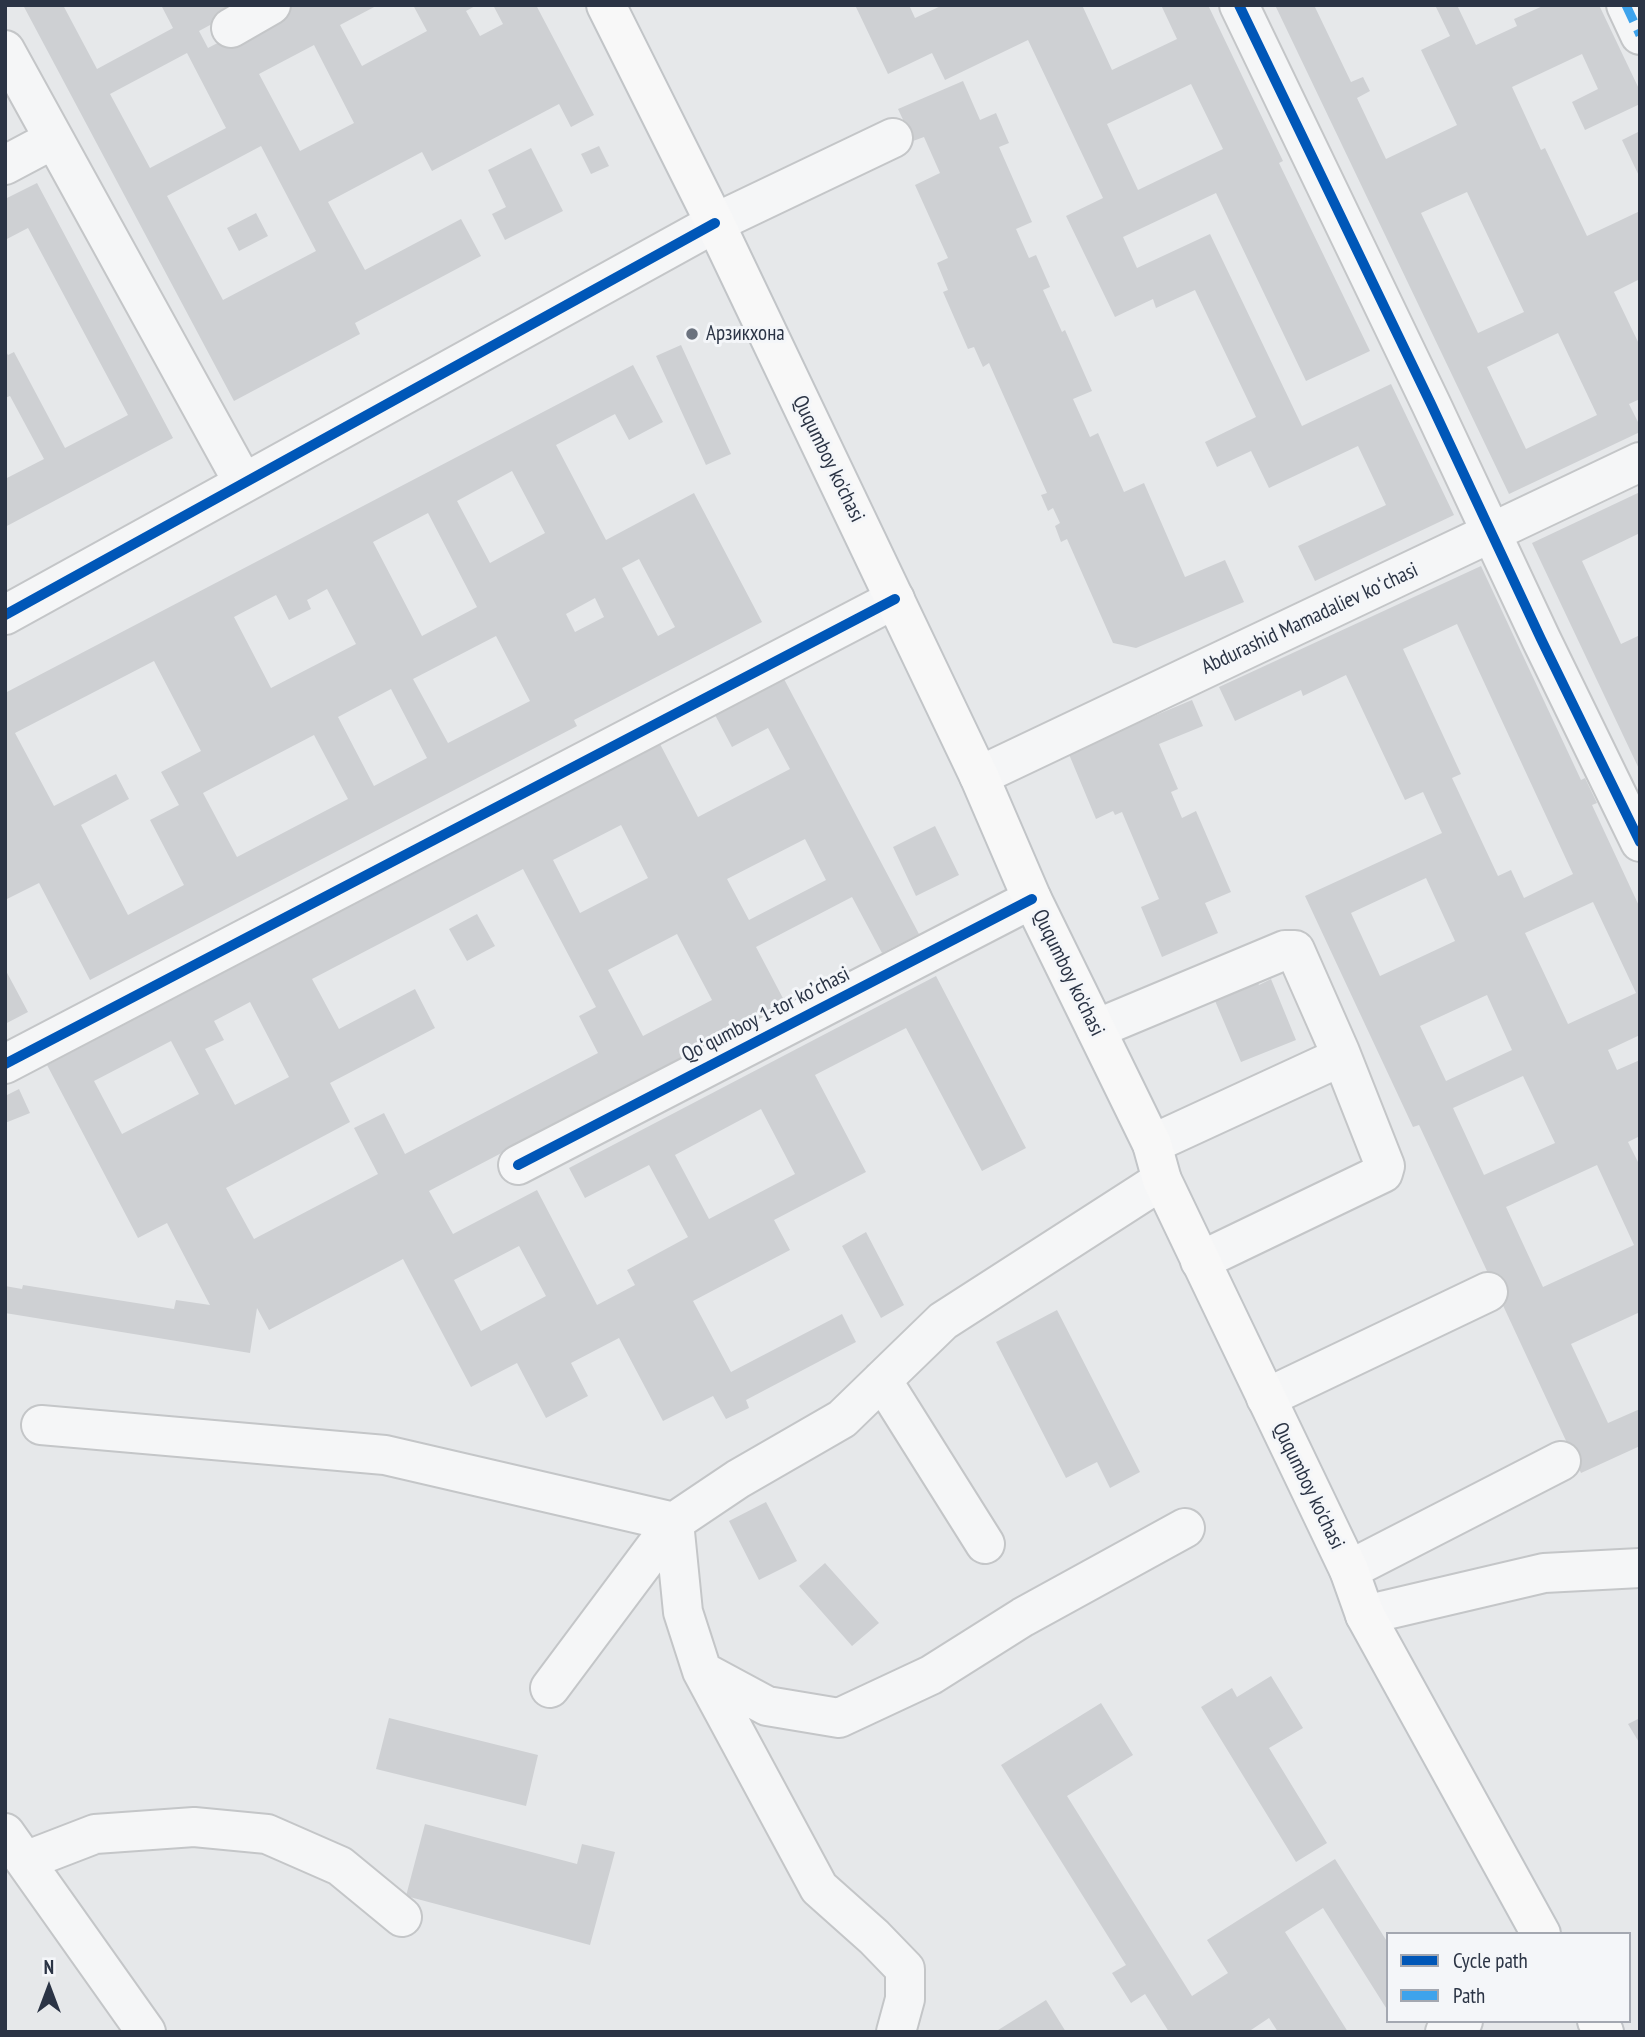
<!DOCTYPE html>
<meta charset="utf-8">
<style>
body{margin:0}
#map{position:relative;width:1645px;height:2037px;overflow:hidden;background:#e6e8ea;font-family:"PT Sans Narrow",sans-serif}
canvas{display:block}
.frame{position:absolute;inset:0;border:7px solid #2b3445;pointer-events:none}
.legend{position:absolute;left:1386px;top:1932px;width:245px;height:91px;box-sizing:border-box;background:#f4f6f9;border:2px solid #a4a8b1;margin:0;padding:9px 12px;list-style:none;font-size:21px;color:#2b3445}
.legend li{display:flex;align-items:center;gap:14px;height:35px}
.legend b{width:35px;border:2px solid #a4a8b1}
.north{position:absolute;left:14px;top:1953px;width:70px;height:70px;-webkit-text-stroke:5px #f4f6f9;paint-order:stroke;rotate:0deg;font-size:19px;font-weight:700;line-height:28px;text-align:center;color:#2b3445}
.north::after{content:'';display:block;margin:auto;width:24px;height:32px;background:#2b3445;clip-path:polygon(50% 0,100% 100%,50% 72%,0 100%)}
</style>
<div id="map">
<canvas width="1645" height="2037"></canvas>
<div class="frame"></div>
<ul class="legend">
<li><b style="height:9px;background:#0057b8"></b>Cycle path</li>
<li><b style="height:9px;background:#3ea3ec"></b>Path</li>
</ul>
<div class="north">N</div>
</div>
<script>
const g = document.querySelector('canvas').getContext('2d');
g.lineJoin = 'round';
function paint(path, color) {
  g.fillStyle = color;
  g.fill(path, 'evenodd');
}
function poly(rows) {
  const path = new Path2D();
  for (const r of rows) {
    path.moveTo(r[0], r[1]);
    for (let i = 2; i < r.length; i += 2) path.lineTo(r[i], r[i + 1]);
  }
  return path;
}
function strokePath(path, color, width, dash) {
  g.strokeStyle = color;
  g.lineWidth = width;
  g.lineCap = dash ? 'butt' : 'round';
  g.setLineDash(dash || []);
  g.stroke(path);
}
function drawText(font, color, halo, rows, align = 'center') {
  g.font = font + ' "PT Sans Narrow",sans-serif';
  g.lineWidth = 6;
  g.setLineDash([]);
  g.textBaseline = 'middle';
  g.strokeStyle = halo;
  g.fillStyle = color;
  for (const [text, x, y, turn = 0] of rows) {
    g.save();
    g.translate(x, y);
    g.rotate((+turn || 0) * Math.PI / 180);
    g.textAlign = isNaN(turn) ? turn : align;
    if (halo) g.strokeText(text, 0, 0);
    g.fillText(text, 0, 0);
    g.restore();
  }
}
paint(poly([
 [23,5,63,5,97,69,173,28,161,5,247,5,199,31,208,48,290,5,378,5,340,25,362,66,427,31,413,5,477,5,466,11,480,36,503,24,493,5,536,5,594,115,571,127,559,104,432,171,422,152,328,202,365,270,461,219,481,256,355,323,360,334,234,401],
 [314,45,354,123,300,151,259,74],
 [187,53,226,128,150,168,110,94],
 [261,146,316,251,223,300,167,196],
 [855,5,909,5,915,18,943,5,1082,5,1112,70,1177,39,1161,5,1208,5,1283,161,1279,163,1370,351,1306,381,1216,193,1123,237,1137,268,1210,234,1302,426,1391,384,1454,515,1315,581,1298,546,1386,505,1358,446,1269,488,1251,451,1217,467,1205,442,1256,417,1195,290,1156,308,1153,299,1115,317,1066,216,1103,198,1028,40,945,80,932,53,888,74],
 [1191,84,1223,149,1138,190,1107,124],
 [1275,5,1314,5,1351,82,1363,77,1370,91,1357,98,1386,159,1457,125,1421,50,1450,36,1435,5,1457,5,1476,45,1517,26,1514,19,1545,5,1599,5,1640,91,1640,104,1585,130,1572,102,1598,89,1582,54,1512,87,1541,150,1545,148,1587,236,1640,211,1640,279,1614,292,1640,346,1640,399,1629,404,1640,426,1640,432,1509,494],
 [1467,192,1524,312,1478,333,1421,213],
 [1558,333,1597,415,1526,449,1487,367],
 [963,81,980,120,996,113,1009,143,999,147,1032,222,1016,229,1029,258,1036,255,1050,287,1043,290,1062,332,1065,330,1092,391,1073,399,1090,437,1098,433,1124,492,1144,483,1185,577,1225,560,1244,602,1136,648,1113,643,1067,539,1061,542,1055,526,1060,523,1053,508,1048,511,1041,495,1047,493,989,363,983,367,974,347,968,349,943,292,948,290,937,263,948,258,915,185,940,173,924,137,913,141,898,109],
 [1640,131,1640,178,1622,140],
 [599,146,609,166,591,174,581,154],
 [531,148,563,211,505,240,492,214,506,207,488,170],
 [37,183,173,438,5,527,5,479,44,459,10,396,5,398,5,350,8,355,14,352,65,448,128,415,28,228,5,240,5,199],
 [256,213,268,236,239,251,227,228],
 [681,345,731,454,706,465,656,356],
 [633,365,663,422,629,440,615,414,556,445,606,540,694,493,762,622,574,720,577,726,90,980,39,883,5,900,5,693],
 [512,471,545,533,490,563,457,501],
 [428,513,477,607,422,636,373,542],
 [639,559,675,627,658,636,622,568],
 [327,589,356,644,271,688,234,617,276,595,289,620,311,609,307,600],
 [595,598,604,617,575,632,566,614],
 [496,636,530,701,448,743,413,679],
 [154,661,201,751,161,772,179,805,150,820,184,885,128,915,81,825,129,799,116,774,54,806,15,733],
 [391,689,427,758,374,786,338,717],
 [314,735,348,799,237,857,203,793],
 [1640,492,1640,533,1582,561,1621,644,1640,635,1640,771,1532,543],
 [1481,566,1581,780,1585,778,1597,803,1592,805,1640,908,1640,1035,1608,1050,1617,1070,1640,1060,1640,1136,1628,1142,1640,1166,1640,1312,1571,1344,1608,1423,1640,1409,1640,1446,1581,1473,1419,1125,1413,1127,1305,896,1442,833,1423,792,1405,800,1346,675,1303,696,1301,690,1235,721,1219,687],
 [1457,624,1573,874,1524,898,1511,870,1498,876,1452,778,1461,774,1403,649],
 [1426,878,1455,941,1380,976,1351,913],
 [1593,902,1636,993,1568,1024,1525,933],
 [1487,995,1512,1050,1446,1081,1420,1026],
 [1523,1076,1555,1143,1484,1175,1453,1108],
 [1597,1165,1634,1245,1543,1287,1506,1207],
 [784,679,919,934,882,953,852,897,756,947,786,1004,429,1191,453,1234,537,1190,597,1305,635,1285,627,1270,688,1237,649,1165,585,1198,569,1168,936,976,1026,1148,982,1171,906,1028,815,1075,866,1172,774,1220,790,1250,693,1301,731,1372,842,1314,856,1342,746,1400,749,1408,726,1419,713,1396,663,1421,619,1338,571,1363,588,1396,546,1418,517,1363,471,1387,403,1259,269,1330,257,1308,250,1353,5,1313,5,1286,22,1289,23,1285,174,1309,176,1300,210,1305,167,1223,138,1238,47,1065,660,744,698,817,790,769,768,728,732,747,715,715],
 [621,825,648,878,580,913,553,860],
 [805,839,826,880,749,920,727,879],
 [523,869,596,1007,579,1016,598,1053,405,1154,384,1113,354,1128,378,1174,254,1239,226,1188,350,1122,330,1083,435,1028,415,989,339,1029,312,979],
 [677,934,712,1000,643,1036,608,970],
 [250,1002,289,1077,235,1105,205,1049,224,1040,214,1021],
 [171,1041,199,1094,122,1134,94,1081],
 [761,1109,795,1174,709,1219,675,1155],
 [519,1246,546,1296,481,1331,454,1280],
 [1192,700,1203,726,1159,744,1178,789,1171,792,1182,818,1196,811,1231,892,1205,903,1218,933,1162,957,1141,907,1159,899,1122,812,1115,815,1113,811,1096,819,1068,752],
 [935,826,959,875,916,896,893,847],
 [477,914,495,946,467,961,449,929],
 [5,969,28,1012,5,1024],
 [1271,979,1296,1040,1241,1062,1210,989,1257,980,1259,985],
 [19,1089,30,1113,5,1123,5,1096],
 [866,1232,904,1305,881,1318,842,1246],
 [1057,1310,1140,1472,1110,1488,1097,1462,1066,1478,996,1342],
 [766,1502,797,1561,759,1580,729,1521],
 [825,1563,879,1623,852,1646,799,1586],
 [1271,1676,1303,1728,1269,1748,1327,1843,1296,1862,1201,1707,1232,1688,1237,1697],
 [1101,1703,1133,1755,1067,1796,1192,1996,1228,1973,1207,1940,1335,1859,1388,1943,1388,2011,1323,1908,1285,1932,1348,2032,1278,2032,1269,2018,1248,2032,1169,2032,1145,1994,1131,2003,1112,1973,1126,1965,1001,1765],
 [389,1718,538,1755,526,1806,376,1769],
 [1640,1718,1640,1744,1628,1724],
 [425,1824,577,1864,582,1844,615,1852,590,1945,406,1896],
 [1046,2000,1066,2032,995,2032]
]), '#ced0d3');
const minor = poly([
 [1239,5,1431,404,1541,639,1640,842],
 [1626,5,1640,35],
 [231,28,271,5],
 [5,50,243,482],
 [5,165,54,139],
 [5,615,715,223,893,138],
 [979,776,1640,462],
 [1096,1029,1285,950,1295,950,1340,1052,1334,1060,1152,1144],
 [5,1064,895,599],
 [518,1165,1032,899],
 [1200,1261,1383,1173,1385,1166,1340,1052],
 [882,1380,985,1544],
 [1266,1398,1488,1292],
 [41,1425,385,1455,674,1522,683,1612,702,1671,819,1888,874,1937,905,1969,905,1999,896,2032],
 [1349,1570,1561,1461],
 [1365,1615,1544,1573,1640,1568],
 [702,1671,767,1706,839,1718,931,1675,1023,1617,1185,1528],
 [550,1688,674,1522,738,1479,842,1419,943,1321,1162,1180],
 [5,1833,146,2032],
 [25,1861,95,1834,194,1827,267,1834,340,1866,402,1917],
 [1445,2032,1463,2021]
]);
const major = poly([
 [606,5,715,223,979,776,1032,899,1152,1144,1162,1180,1349,1570,1365,1615,1541,1934],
 [1597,2021,1604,2032]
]);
strokePath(minor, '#c4c6c8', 42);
strokePath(major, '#c2c5c8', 42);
strokePath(minor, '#f5f6f7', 38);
strokePath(major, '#f8f8f8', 38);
strokePath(poly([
 [1626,5,1640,35]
]), '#3ea3ec', 9, [18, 9]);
strokePath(poly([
 [1239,5,1431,404,1541,639,1640,842],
 [5,615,715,223],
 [5,1064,895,599],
 [518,1165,1032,899]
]), '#0057b8', 10);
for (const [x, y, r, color] of [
 [692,334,7,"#6c737f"]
]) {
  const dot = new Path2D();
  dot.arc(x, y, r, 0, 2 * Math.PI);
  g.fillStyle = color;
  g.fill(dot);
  strokePath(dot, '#f4f6f9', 2.5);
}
drawText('21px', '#2b3445', '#f4f6f9', [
 ["Арзикхона",706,334]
], 'left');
drawText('21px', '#2b3445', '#f4f6f9', [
 ["Ququmboy ko'chasi",828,459,64],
 ["Abdurashid Mamadaliev koʻchasi",1310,619,-25],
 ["Ququmboy ko'chasi",1068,973,64],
 ["Qoʻqumboy 1-tor koʼchasi",766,1015,-27],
 ["Ququmboy ko'chasi",1308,1486,64]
]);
</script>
